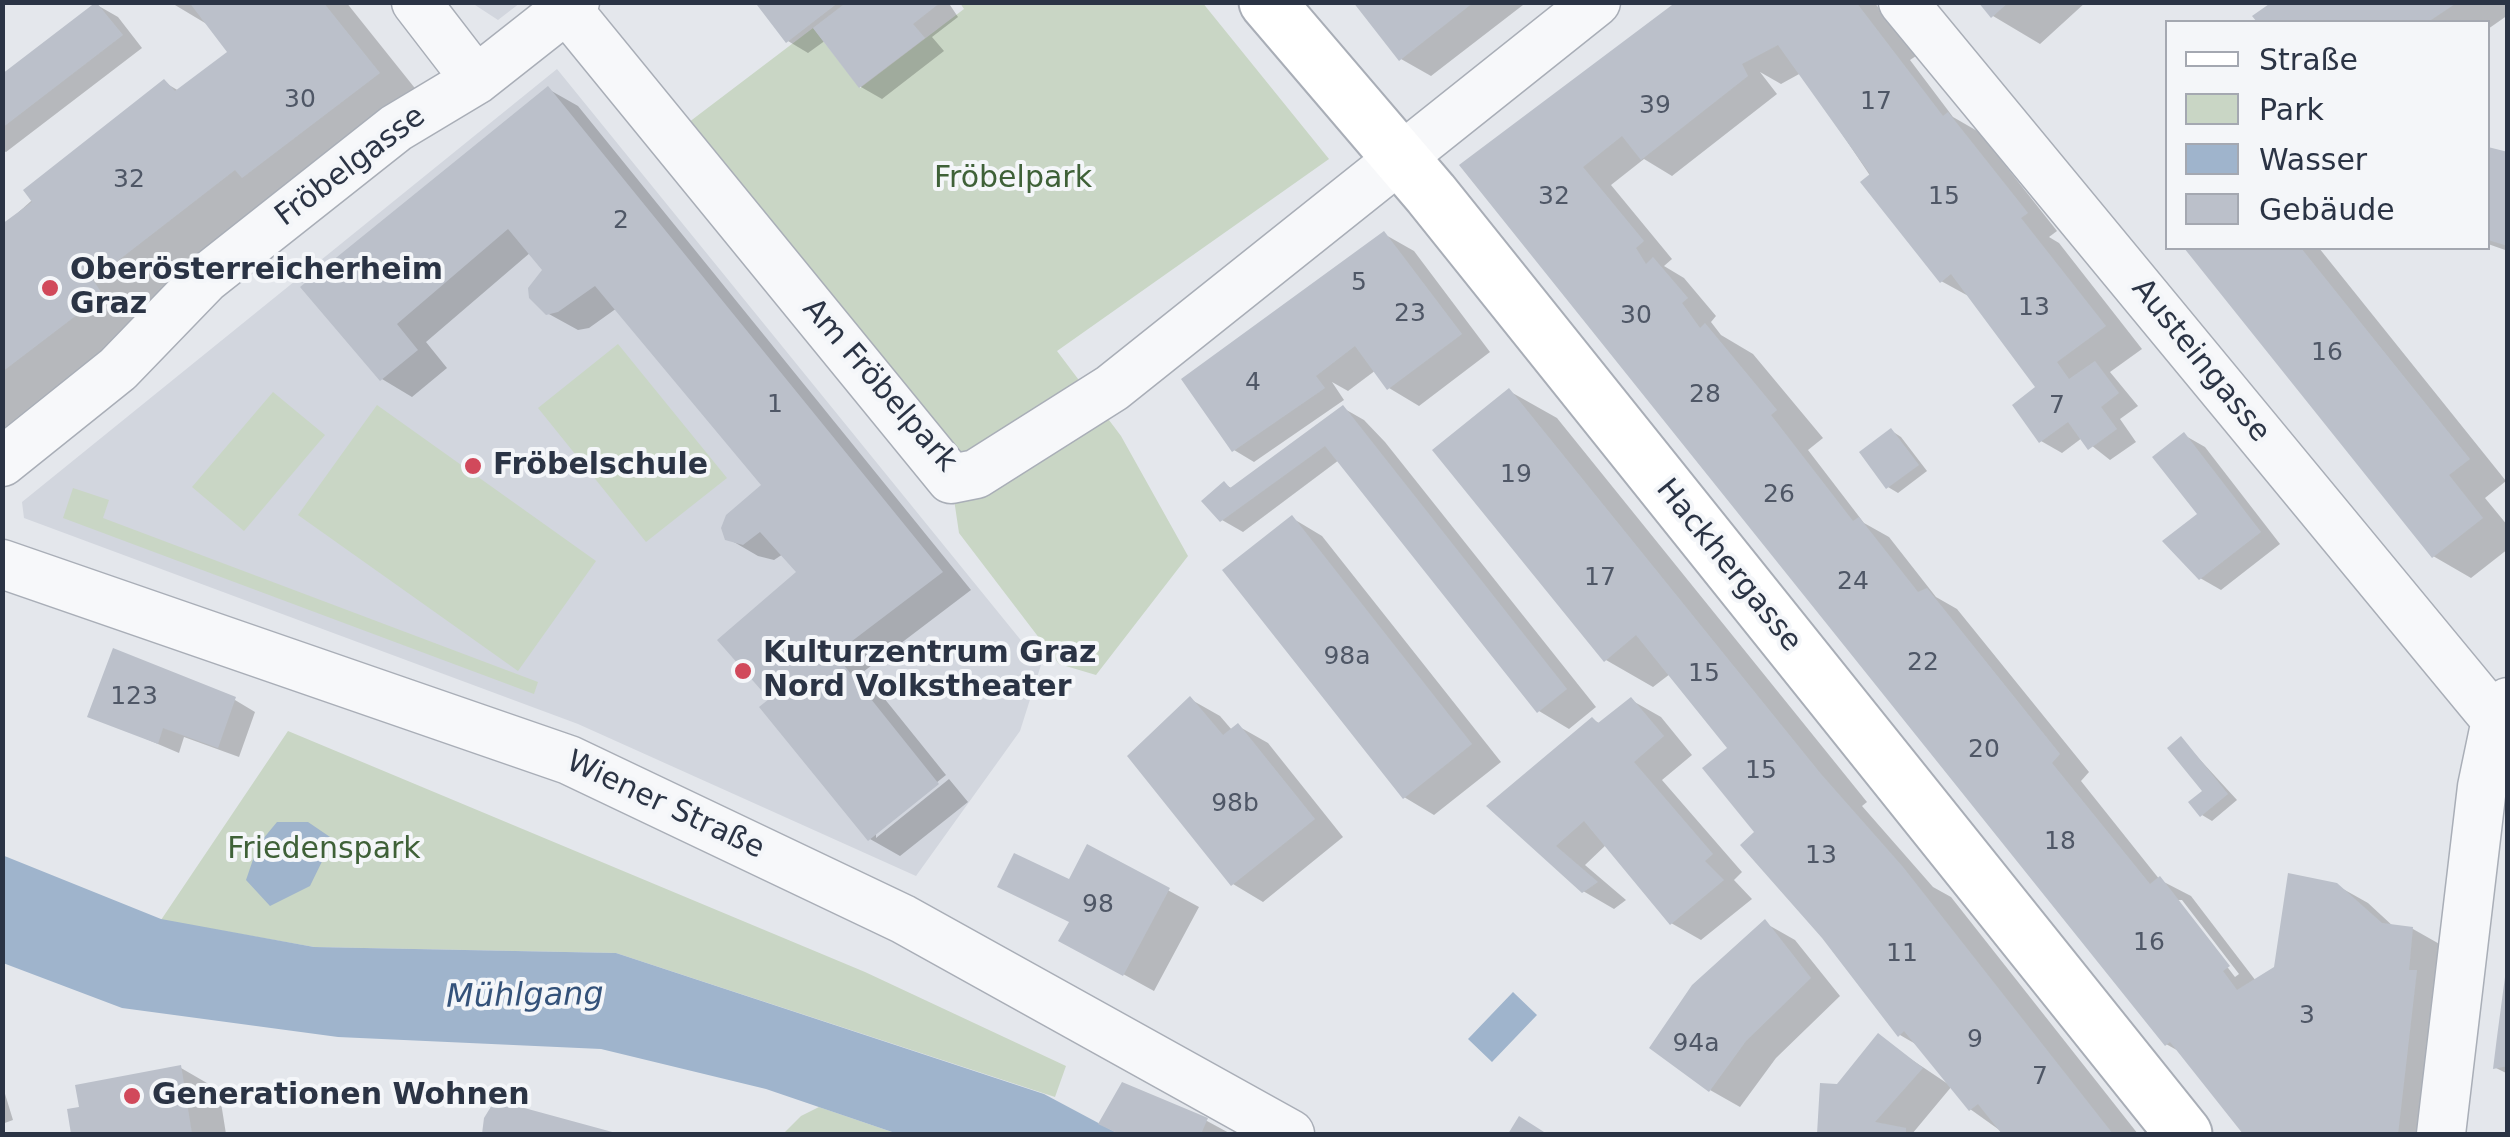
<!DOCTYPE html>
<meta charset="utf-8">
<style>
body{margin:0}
#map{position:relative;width:2510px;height:1137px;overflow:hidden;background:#e4e7ec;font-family:"DejaVu Sans",sans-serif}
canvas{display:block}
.frame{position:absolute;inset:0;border:5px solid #2b3445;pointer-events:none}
.legend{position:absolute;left:2165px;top:20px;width:325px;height:230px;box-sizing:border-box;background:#f4f6f9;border:2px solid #a4a8b1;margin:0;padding:12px 18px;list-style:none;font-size:30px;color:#2b3445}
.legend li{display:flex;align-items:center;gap:20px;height:50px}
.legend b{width:50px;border:2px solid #a4a8b1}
</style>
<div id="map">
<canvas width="2510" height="1137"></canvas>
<div class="frame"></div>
<ul class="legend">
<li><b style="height:12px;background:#fff"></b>Straße</li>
<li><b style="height:28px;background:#c9d6c5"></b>Park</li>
<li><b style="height:28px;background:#9fb4cc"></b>Wasser</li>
<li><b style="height:28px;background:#bbc0ca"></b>Gebäude</li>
</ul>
</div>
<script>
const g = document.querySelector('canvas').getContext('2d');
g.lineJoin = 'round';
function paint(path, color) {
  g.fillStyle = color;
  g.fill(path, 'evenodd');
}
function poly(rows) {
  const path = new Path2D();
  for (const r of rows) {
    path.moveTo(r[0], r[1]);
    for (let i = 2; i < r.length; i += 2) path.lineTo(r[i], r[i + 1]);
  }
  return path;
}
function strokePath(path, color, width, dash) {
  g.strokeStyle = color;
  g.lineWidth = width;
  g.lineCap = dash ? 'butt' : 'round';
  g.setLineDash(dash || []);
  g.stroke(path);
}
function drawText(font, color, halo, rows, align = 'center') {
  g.font = font + ' "DejaVu Sans",sans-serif';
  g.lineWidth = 8;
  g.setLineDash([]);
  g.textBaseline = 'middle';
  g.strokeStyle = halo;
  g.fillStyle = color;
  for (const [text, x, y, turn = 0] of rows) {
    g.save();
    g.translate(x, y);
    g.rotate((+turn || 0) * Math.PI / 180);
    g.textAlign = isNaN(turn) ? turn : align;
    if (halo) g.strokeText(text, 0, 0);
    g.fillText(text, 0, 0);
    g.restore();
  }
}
paint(poly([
 [472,3,520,3,498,20],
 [557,69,1041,665,1020,731,916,876,578,724,24,518,22,502]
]), '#d2d6de');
paint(poly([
 [1202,2,1329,159,1057,351,1121,436,1188,556,1096,675,1059,664,959,533,951,479,672,135,813,28,860,88,964,9,960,3],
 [618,344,727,478,646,542,538,408],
 [273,392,325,435,244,531,192,487],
 [377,405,596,561,518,671,298,515],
 [73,488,109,500,103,518,538,682,534,694,63,518],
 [288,731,865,972,1066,1066,1055,1097,616,953,314,947,161,920],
 [819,1107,898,1134,783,1134,801,1116]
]), '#c9d6c5');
paint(poly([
 [277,822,308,822,333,839,310,886,270,906,246,880,258,845],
 [2,855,161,919,314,947,616,953,1044,1094,1119,1134,898,1134,766,1089,601,1049,338,1037,122,1008,3,963],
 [1513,992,1537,1015,1492,1062,1468,1039]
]), '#9fb4cc');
paint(poly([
 [346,2,426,102,149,310,130,299,149,324,8,430,2,427,2,227,164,82,179,91,230,52,210,26,170,2],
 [764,2,948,2,958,17,932,37,944,51,882,99,861,87,826,40,808,53,788,41],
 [1356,2,1522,2,1523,5,1431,76,1401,59],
 [1681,2,1874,2,1916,56,1910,60,1953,117,1979,132,2057,231,2049,237,2059,243,2142,349,2110,372,2138,406,2120,419,2136,442,2110,460,2082,438,2062,453,2041,441,2039,387,1972,298,1941,281,1801,73,1781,84,1760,72,1777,94,1672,176,1644,159,1611,185,1672,259,1664,266,1684,278,1716,316,1711,322,1721,335,1753,354,1823,438,1808,450,1864,523,1889,537,1936,597,1957,609,2089,772,2081,781,2160,880,2191,896,2256,981,2276,969,2336,885,2368,903,2394,927,2413,929,2443,946,2429,1134,2246,1134,2182,1053,2166,1044,1463,165],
 [2176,900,2182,900,2239,974,2235,977],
 [1981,2,2086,2,2040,44,1993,16],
 [2277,2,2508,2,2508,15,2488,29,2488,22,2260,22,2256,17],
 [97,5,118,17,142,48,6,152,2,150,2,77],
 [548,89,578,106,971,590,863,672,946,775,876,831,876,838,949,779,968,802,900,856,870,839,772,699,799,573,783,554,774,560,758,556,727,538,764,485,617,308,589,328,578,330,547,313,546,270,531,252,426,342,447,368,412,397,382,379,304,287],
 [2488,150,2508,155,2508,251,2488,244],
 [1384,234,1414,251,1490,352,1419,406,1389,388,1376,370,1348,391,1332,382,1344,400,1254,462,1234,450],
 [2187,248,2319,248,2506,481,2485,498,2508,526,2508,549,2471,578,2433,556],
 [1509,391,1557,418,1867,802,1862,806,1933,887,1951,897,2138,1134,2005,1134,1970,1109,1952,1086,1912,1134,1819,1134,1822,1086,1838,1087,1878,1037,1948,1084,1919,1046,1900,1035,1758,832,1730,749,1670,674,1653,687,1606,660],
 [1343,408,1364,420,1385,442,1596,707,1569,729,1539,711,1339,460,1243,532,1222,520,1224,484,1233,489],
 [1892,431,1901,437,1927,471,1898,493,1888,487],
 [2184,435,2205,447,2280,544,2221,590,2200,578,2200,515],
 [1292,518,1322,536,1501,762,1434,815,1404,797],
 [1190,699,1220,716,1232,730,1238,726,1268,743,1343,837,1263,902,1233,884],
 [235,700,255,712,239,757,184,737,179,753,90,715],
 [1631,700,1661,717,1692,755,1662,780,1742,872,1734,880,1752,899,1701,940,1671,923,1607,844,1585,865,1626,900,1614,909,1583,891,1490,807,1593,720,1601,724],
 [2181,739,2237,800,2212,821,2202,815,2206,791],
 [1088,847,1199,907,1154,991,1092,957,1072,923,1070,882],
 [1765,923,1795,940,1840,996,1776,1058,1740,1107,1710,1090],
 [2508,985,2508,1074,2496,1068],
 [181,1068,219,1090,226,1134,74,1134,70,1111],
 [2,1084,13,1120,2,1124],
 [496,1103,611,1134,485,1134,486,1119],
 [1207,1121,1231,1134,1121,1134,1102,1123]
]), '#0003');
paint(poly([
 [96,2,123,35,2,128,2,74],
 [189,2,323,2,380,73,242,178,235,170,93,280,103,295,2,372,2,224,32,202,23,190,164,79,175,91,227,52],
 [760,2,839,2,786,43,757,5],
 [847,2,941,2,913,24,925,38,859,88,813,28],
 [1353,2,1474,2,1399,61],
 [1676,2,1856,2,1943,116,1948,112,2028,213,2021,218,2106,326,2057,362,2069,379,2095,361,2119,393,2101,407,2117,429,2088,450,2068,422,2039,443,2012,405,2035,387,1951,274,1940,283,1860,182,1870,174,1778,45,1742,64,1748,76,1641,160,1622,136,1583,167,1644,241,1636,248,1646,264,1653,257,1688,298,1682,303,1700,328,1705,323,1777,410,1771,415,1853,521,1859,517,1918,592,1927,588,2060,754,2052,763,2150,884,2160,876,2230,966,2223,971,2237,990,2274,967,2288,873,2337,883,2382,923,2413,927,2409,970,2417,970,2398,1134,2243,1134,2170,1042,2165,1046,1459,165],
 [1978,2,2009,2,1991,18],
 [2272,2,2458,2,2428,22,2257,22,2252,16],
 [548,86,943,572,835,654,939,784,868,841,759,707,769,699,717,640,796,572,760,532,743,545,725,540,721,528,726,515,761,485,595,286,558,312,546,315,529,298,528,288,542,270,508,229,397,324,418,350,380,381,300,287],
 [2488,147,2508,152,2508,246,2488,240],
 [1384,231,1462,334,1387,390,1355,346,1316,376,1325,388,1232,452,1181,379],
 [2184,248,2301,248,2470,459,2449,475,2483,518,2432,558],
 [1509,388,1821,774,1903,867,2113,1134,2002,1134,1978,1104,1969,1111,1904,1031,1898,1037,1822,938,1740,845,1754,832,1702,768,1727,748,1636,635,1604,662,1432,450],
 [1343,405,1567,689,1537,713,1325,446,1220,522,1201,501,1224,481,1230,488],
 [1891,428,1919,465,1886,489,1859,452],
 [2184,432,2261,532,2199,580,2162,541,2197,514,2152,457],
 [1292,515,1472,744,1403,799,1222,570],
 [113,648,236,697,218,748,163,728,158,744,87,717],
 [1190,696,1223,735,1238,723,1315,819,1231,886,1127,756],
 [1631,697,1664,736,1634,762,1713,854,1705,861,1724,880,1670,925,1584,821,1556,846,1598,882,1582,893,1486,806,1592,717,1598,723],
 [2181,736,2228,794,2200,817,2188,802,2202,791,2167,748],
 [1087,844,1170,888,1123,976,1058,941,1069,922,997,887,1014,853,1069,879],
 [1765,919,1811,978,1746,1041,1709,1092,1649,1048,1692,985],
 [2505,977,2508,1066,2493,1069,2497,1037],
 [1878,1033,1923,1068,1875,1122,1906,1128,1906,1134,1817,1134,1820,1083,1837,1084],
 [181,1065,192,1134,71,1134,67,1109,79,1107,75,1085],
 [1122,1082,1208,1118,1201,1134,1119,1134,1098,1124],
 [495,1100,616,1133,616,1134,482,1134,484,1118],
 [1519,1116,1544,1132,1542,1134,1508,1134]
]), '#bbc0ca');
const street = poly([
 [416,2,476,80],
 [1903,2,2496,720],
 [567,9,951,479,976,474,1112,388,1596,2],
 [2,462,118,369,205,279,396,128,476,80,575,2],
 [2,564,569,760,903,919,1290,1134],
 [2441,1134,2482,787,2496,720,2508,702]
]);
const secondary = poly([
 [1267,2,1431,194,2184,1134]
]);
strokePath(street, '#a9aeb7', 51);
strokePath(secondary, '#a9aeb7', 59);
strokePath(street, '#f7f8fa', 48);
strokePath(secondary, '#fff', 55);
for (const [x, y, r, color] of [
 [50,288,10,"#d1495b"],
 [473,466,10,"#d1495b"],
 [743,671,10,"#d1495b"],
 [132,1096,10,"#d1495b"]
]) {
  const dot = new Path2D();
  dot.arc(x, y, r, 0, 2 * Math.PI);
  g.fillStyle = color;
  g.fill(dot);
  strokePath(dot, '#f4f6f9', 4);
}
drawText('25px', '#4f5766', null, [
 ["30",300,100],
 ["17",1876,102],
 ["39",1655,106],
 ["32",129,180],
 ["32",1554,197],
 ["15",1944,197],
 ["2",621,221],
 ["5",1359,283],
 ["13",2034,308],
 ["23",1410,314],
 ["30",1636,316],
 ["16",2327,353],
 ["4",1253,383],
 ["28",1705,395],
 ["1",775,405],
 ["7",2057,406],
 ["19",1516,475],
 ["26",1779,495],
 ["17",1600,578],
 ["24",1853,582],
 ["98a",1347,657],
 ["22",1923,663],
 ["15",1704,674],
 ["123",134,697],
 ["20",1984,750],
 ["15",1761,771],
 ["98b",1235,804],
 ["18",2060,842],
 ["13",1821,856],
 ["98",1098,905],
 ["16",2149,943],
 ["11",1902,954],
 ["3",2307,1016],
 ["9",1975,1040],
 ["94a",1696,1044],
 ["7",2040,1077]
]);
drawText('30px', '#2b3445', '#f4f6f9', [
 ["Fröbelgasse",351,167,-37],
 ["Austeingasse",2200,361,51],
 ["Am Fröbelpark",879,386,49],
 ["Hackhergasse",1728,566,51],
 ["Wiener Straße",665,806,25]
]);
drawText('30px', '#3f6138', '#f4f6f9', [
 ["Fröbelpark",1013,179],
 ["Friedenspark",324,850]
]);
drawText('bold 30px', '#2b3445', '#f4f6f9', [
 ["Oberösterreicherheim",70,271],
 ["Graz",70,305],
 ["Fröbelschule",493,466],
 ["Kulturzentrum Graz",763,654],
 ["Nord Volkstheater",763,688],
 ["Generationen Wohnen",152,1096]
], 'left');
drawText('italic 32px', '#34527a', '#f4f6f9', [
 ["Mühlgang",525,997,-1]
]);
</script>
